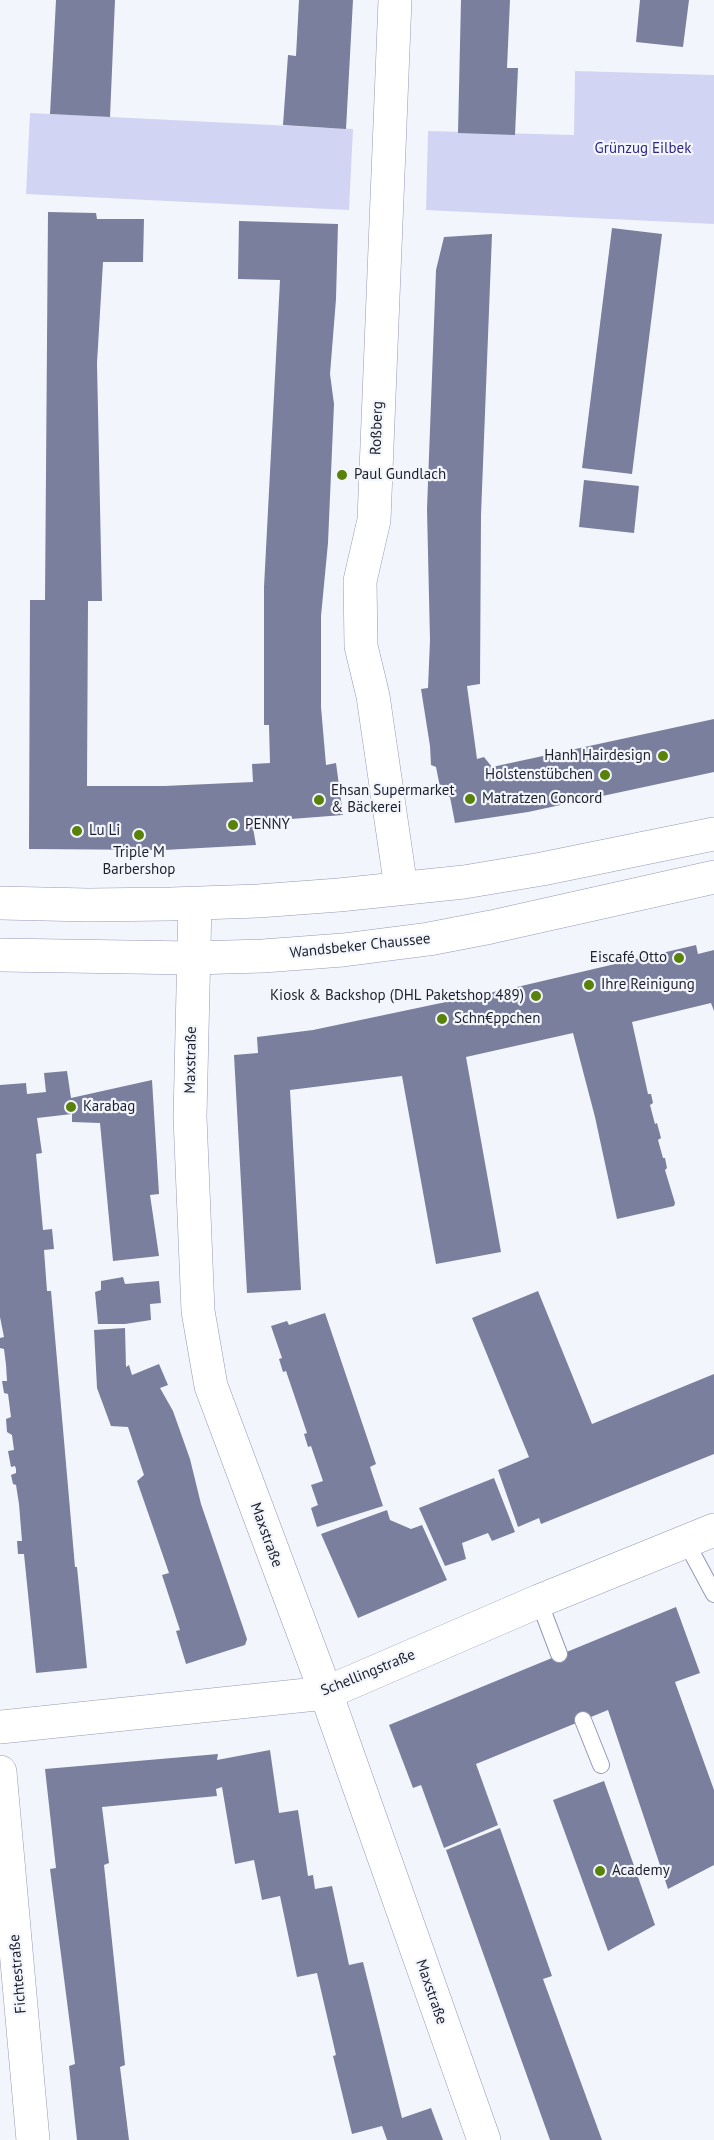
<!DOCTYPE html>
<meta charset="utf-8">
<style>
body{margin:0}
canvas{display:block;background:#f3f5fc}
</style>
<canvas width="714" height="2140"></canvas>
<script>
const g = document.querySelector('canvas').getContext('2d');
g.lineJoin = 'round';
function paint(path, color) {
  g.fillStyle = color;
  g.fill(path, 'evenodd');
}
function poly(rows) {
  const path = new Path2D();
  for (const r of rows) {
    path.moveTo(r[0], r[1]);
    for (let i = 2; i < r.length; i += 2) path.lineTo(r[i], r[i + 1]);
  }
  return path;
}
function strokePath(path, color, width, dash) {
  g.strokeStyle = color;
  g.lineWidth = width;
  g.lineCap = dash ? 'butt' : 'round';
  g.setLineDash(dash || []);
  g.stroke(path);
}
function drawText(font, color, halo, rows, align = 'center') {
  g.font = font + ' "PT Sans",sans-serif';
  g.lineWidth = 4.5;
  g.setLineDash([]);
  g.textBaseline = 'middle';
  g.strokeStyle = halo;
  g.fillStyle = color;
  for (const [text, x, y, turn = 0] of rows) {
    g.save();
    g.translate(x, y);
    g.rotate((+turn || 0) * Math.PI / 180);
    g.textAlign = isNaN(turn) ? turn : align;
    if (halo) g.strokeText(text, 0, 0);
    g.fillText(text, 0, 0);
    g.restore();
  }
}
paint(poly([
 [575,71,714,75,714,224,426,210,428,131,574,135],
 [30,113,353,129,349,210,26,194]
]), '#d1d5f3');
paint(poly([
 [56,0,115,0,110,117,50,114],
 [299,0,353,0,346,129,283,125,288,55,296,56],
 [461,0,510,0,507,68,518,68,515,135,458,133],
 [640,0,689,0,683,47,636,42],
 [48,212,96,213,97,219,144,219,143,262,103,262,97,363,102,601,88,601,87,786,164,786,253,782,252,764,270,763,269,725,264,725,264,587,280,280,238,279,239,221,338,224,336,299,330,374,334,404,328,543,321,616,321,707,326,765,336,763,343,815,252,822,256,845,164,850,29,849,30,600,45,600],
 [612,228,662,234,632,474,582,468],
 [492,234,481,515,480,684,467,686,477,759,484,757,492,767,714,719,714,772,528,812,455,823,450,797,442,797,436,767,431,765,430,746,421,689,428,688,430,640,427,509,436,270,444,237],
 [584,480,639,486,634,533,579,527],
 [696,945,698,954,714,950,714,1011,711,1003,632,1022,648,1094,651,1094,653,1103,650,1105,655,1124,657,1123,661,1138,658,1140,663,1158,665,1158,667,1168,665,1170,675,1203,674,1206,617,1219,595,1117,573,1033,466,1057,501,1252,436,1264,402,1076,290,1090,301,1290,247,1293,234,1055,258,1053,257,1037,313,1030,517,987],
 [67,1071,71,1098,152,1080,159,1194,150,1195,159,1256,113,1261,100,1123,72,1122,72,1114,37,1118,42,1153,36,1154,43,1230,52,1229,54,1249,44,1250,47,1291,51,1291,75,1567,77,1567,87,1668,36,1673,24,1554,18,1554,17,1541,22,1541,19,1504,16,1485,13,1484,11,1475,16,1473,16,1469,15,1466,11,1467,8,1451,14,1450,12,1435,7,1432,6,1419,11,1417,8,1394,4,1393,2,1381,7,1381,6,1365,4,1349,0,1348,0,1338,4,1337,0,1317,0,1085,26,1083,27,1094,46,1092,44,1073],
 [123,1277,125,1284,159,1281,161,1303,150,1304,151,1320,125,1324,98,1324,95,1292,101,1290,101,1281],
 [538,1291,592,1424,714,1374,714,1454,541,1524,539,1518,518,1527,498,1470,529,1457,472,1318],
 [325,1313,376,1464,370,1467,383,1506,317,1527,311,1508,318,1505,311,1485,323,1481,311,1446,308,1447,304,1434,307,1433,286,1371,283,1372,279,1359,282,1358,271,1326,287,1321,289,1325],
 [125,1328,126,1367,129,1365,132,1375,159,1364,168,1385,160,1388,173,1411,190,1459,201,1504,247,1639,245,1645,186,1664,176,1631,180,1630,162,1575,169,1573,137,1481,144,1475,128,1427,111,1426,97,1388,94,1330],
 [494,1478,515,1532,492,1541,488,1533,462,1543,466,1559,445,1566,419,1508],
 [387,1510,390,1520,411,1529,422,1525,447,1580,358,1618,321,1534],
 [676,1607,700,1673,675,1682,714,1790,714,1865,668,1889,608,1710,476,1764,498,1825,444,1848,421,1785,413,1788,389,1725],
 [270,1750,279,1813,298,1810,308,1876,313,1875,315,1889,332,1886,349,1965,363,1962,402,2118,431,2108,443,2140,387,2140,382,2126,352,2134,333,2056,336,2055,317,1973,297,1977,280,1896,262,1900,254,1860,235,1864,222,1787,216,1789,217,1796,102,1807,109,1863,104,1865,125,2065,120,2067,129,2140,77,2140,69,2066,75,2064,50,1869,56,1868,45,1769,218,1754,217,1760],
 [604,1781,655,1925,608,1951,553,1800],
 [500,1828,552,1976,543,1979,602,2140,550,2140,446,1850]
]), '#7b7f9e');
const service = poly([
 [686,1542,714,1594],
 [539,1601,559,1654],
 [583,1720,601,1765]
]);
const minor = poly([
 [395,0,374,520,360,581,361,646,373,696,401,888],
 [195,904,190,1117,198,1311,211,1386,326,1693,484,2140],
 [0,1727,326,1693,539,1601,714,1530],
 [0,1772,33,2140]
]);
const primary = poly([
 [0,903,88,905,171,904,258,901,339,895,464,882,542,869,714,834],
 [0,955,193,958,263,956,343,950,429,939,491,927,714,877]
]);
strokePath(service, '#9599ba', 18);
strokePath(minor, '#9599ba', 34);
strokePath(primary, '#9599ba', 34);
strokePath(service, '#fff', 16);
strokePath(minor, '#fff', 33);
strokePath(primary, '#fff', 33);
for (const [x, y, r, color] of [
 [342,475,6,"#588209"],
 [663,756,6,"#588209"],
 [605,775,6,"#588209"],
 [470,799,6,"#588209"],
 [319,800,6,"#588209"],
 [233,825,6,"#588209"],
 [77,831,6,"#588209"],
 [139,835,6,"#588209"],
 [679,958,6,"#588209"],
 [589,985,6,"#588209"],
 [536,996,6,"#588209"],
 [442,1019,6,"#588209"],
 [71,1107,6,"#588209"],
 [600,1871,6,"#588209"]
]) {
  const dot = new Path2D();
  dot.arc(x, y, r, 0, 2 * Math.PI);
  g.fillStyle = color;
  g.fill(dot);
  strokePath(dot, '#f3f5fc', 2);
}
drawText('15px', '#302689', '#f3f5fc', [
 ["Grünzug Eilbek",643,149]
]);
drawText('15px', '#1f202d', '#f3f5fc', [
 ["Roßberg",377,428,-88],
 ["Wandsbeker Chaussee",360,946,-6],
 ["Maxstraße",191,1060,-89],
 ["Maxstraße",266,1535,70],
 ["Schellingstraße",368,1673,-22],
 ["Fichtestraße",18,1974,-95],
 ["Maxstraße",431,1992,71]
]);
drawText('15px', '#1f202d', '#f3f5fc', [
 ["Paul Gundlach",354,475],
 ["Hanh Hairdesign",651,756,"right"],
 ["Holstenstübchen",593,775,"right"],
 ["Ehsan Supermarket",331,791],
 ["& Bäckerei",331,808],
 ["Matratzen Concord",482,799],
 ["PENNY",245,825],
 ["Lu Li",89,831],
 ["Triple M",139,853,"center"],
 ["Barbershop",139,870,"center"],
 ["Eiscafé Otto",667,958,"right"],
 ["Ihre Reinigung",601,985],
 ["Kiosk & Backshop (DHL Paketshop 489)",524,996,"right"],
 ["Schn€ppchen",454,1019],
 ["Karabag",83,1107],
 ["Academy",612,1871]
], 'left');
</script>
